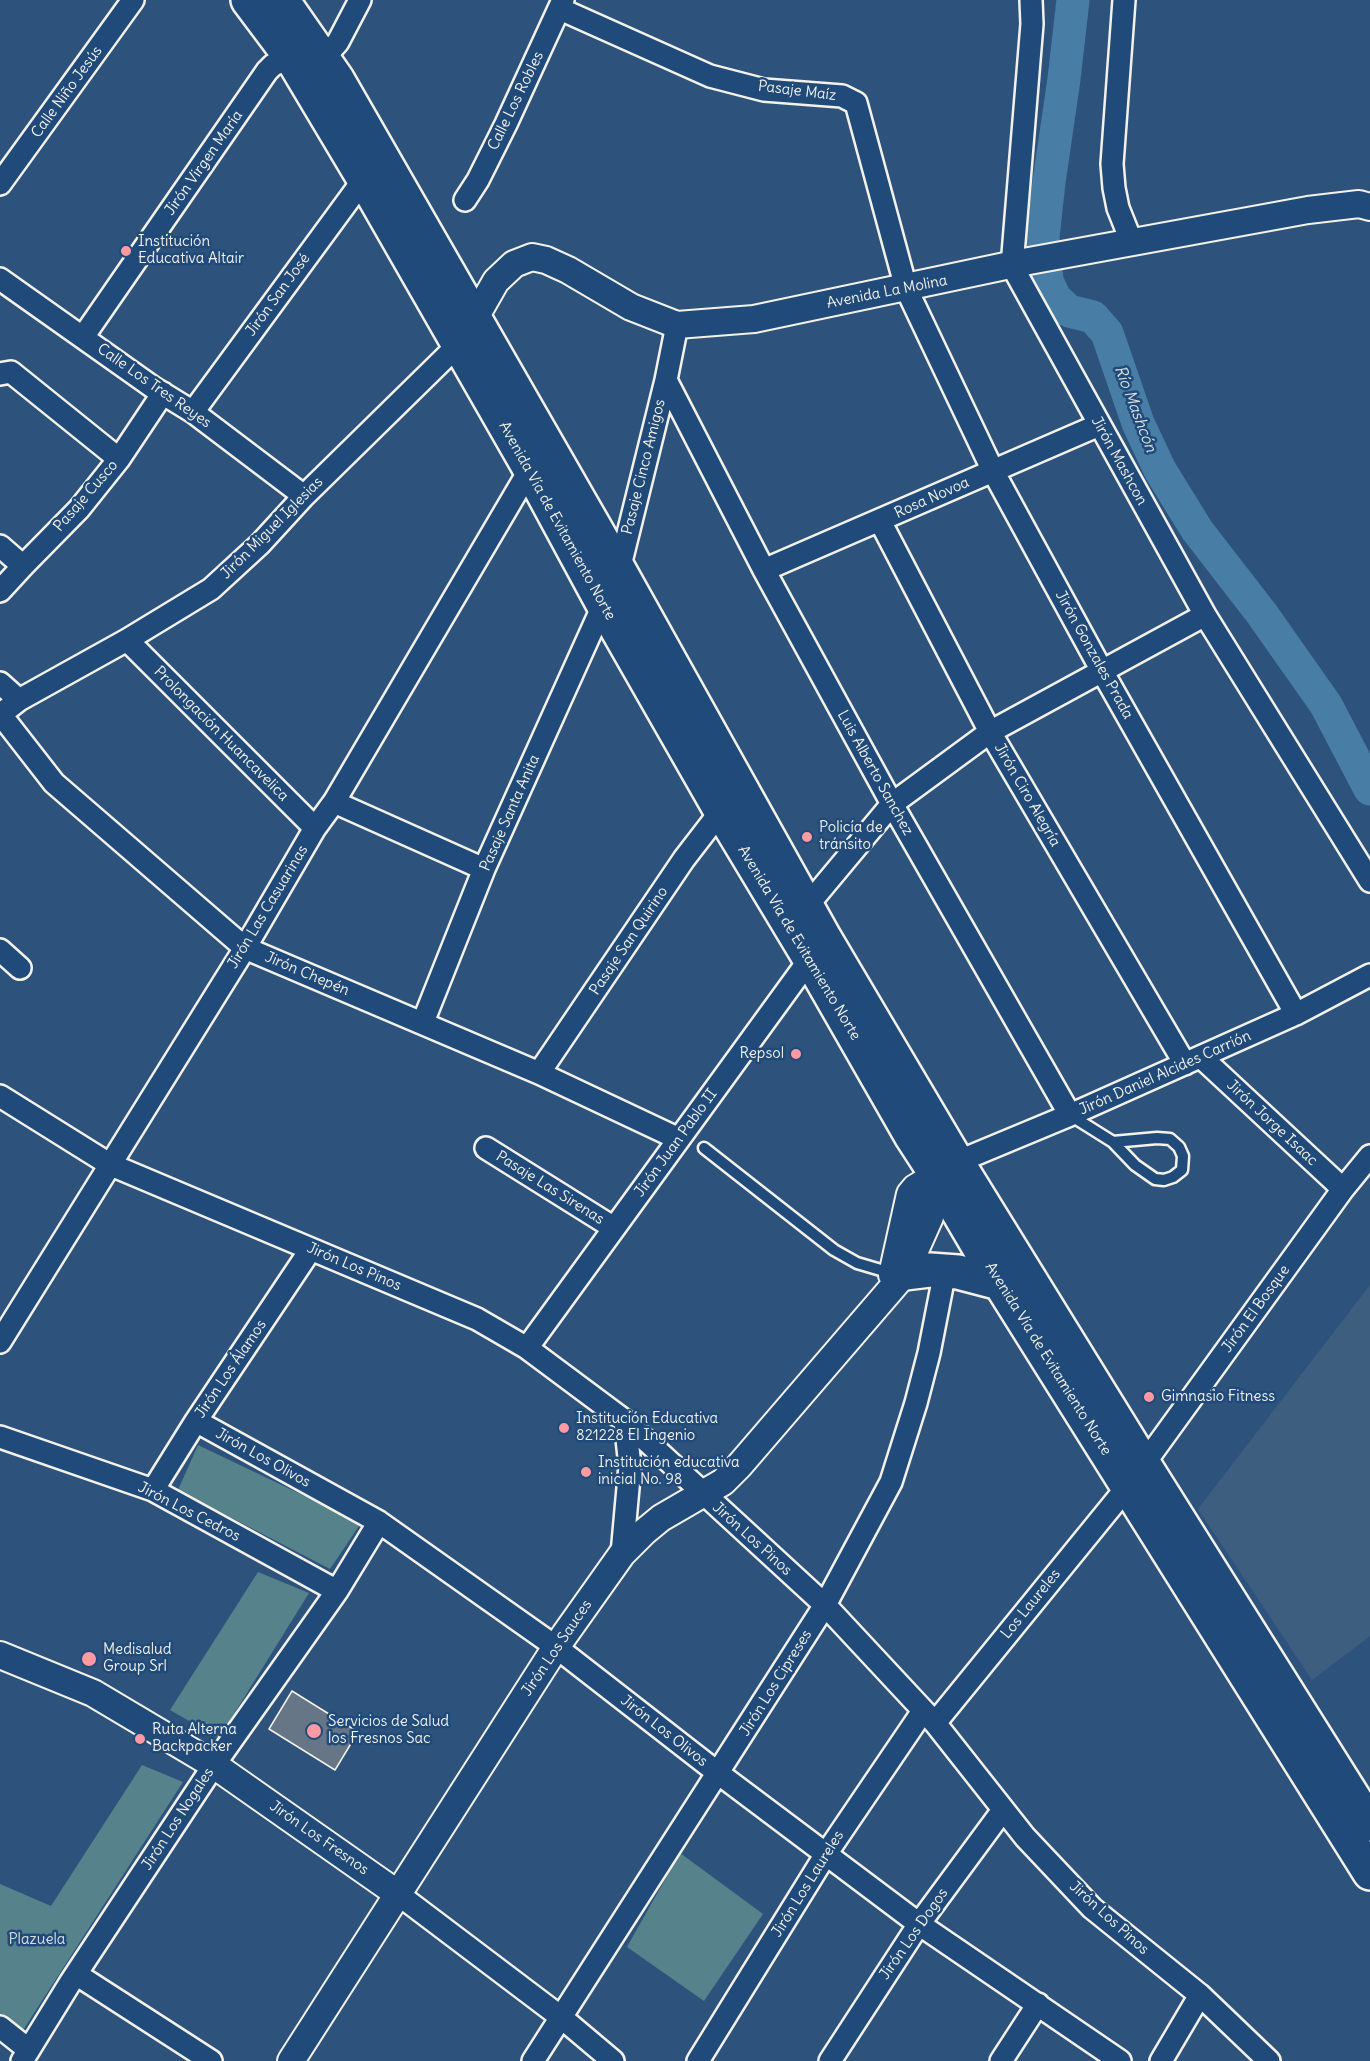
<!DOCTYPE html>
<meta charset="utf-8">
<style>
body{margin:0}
canvas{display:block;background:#2d537c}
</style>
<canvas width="1370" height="2061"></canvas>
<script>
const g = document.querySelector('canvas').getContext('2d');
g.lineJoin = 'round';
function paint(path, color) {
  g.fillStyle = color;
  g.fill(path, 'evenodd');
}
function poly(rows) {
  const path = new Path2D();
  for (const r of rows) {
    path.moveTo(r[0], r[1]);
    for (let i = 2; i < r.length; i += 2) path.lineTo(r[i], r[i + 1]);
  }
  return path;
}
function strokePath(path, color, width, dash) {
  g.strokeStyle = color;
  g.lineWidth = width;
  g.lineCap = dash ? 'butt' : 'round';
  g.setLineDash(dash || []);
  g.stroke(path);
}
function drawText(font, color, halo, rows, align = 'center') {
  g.font = font + ' Delius,sans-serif';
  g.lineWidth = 5;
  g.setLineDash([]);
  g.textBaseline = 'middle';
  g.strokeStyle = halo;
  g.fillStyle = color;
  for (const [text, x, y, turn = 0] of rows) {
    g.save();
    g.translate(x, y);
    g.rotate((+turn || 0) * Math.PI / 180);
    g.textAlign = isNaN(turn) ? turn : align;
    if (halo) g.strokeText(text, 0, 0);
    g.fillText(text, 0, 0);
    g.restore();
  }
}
paint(poly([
 [1370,1285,1370,1636,1312,1680,1198,1509]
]), '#3e5e7f');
paint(poly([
 [198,1445,361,1523,330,1569,178,1490],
 [258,1572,309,1593,219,1738,170,1710],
 [142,1765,183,1782,18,2038,0,2022,0,1884,51,1906],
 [680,1853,763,1914,704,2001,627,1947]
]), '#56828b');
strokePath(poly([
 [1073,0,1064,79,1049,182,1043,237,1047,281,1055,298,1069,311,1093,317,1107,333,1138,423,1160,470,1197,530,1262,614,1326,705,1370,789]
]), '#487da6', 33);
const building = poly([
 [292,1691,358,1732,335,1770,269,1729,292,1691]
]);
paint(building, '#667686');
strokePath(building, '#f4f1e8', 1.5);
const service = poly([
 [1070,1115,1113,1142,1135,1165,1155,1179,1164,1180,1173,1177,1182,1170,1183,1156,1179,1147,1170,1139,1157,1138,1113,1142],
 [704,1148,834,1250,857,1263,891,1273]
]);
const minor = poly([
 [1031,0,1032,24,1012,266,1205,615,1370,881],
 [1124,0,1112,164,1114,188,1118,208,1132,243],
 [560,9,710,76,764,90,842,96,856,103,906,288,993,471,1102,671,1296,1014],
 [0,184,133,0],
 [465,200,478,180,506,124,563,0],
 [0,279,154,388,193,412,304,496],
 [83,337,267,71,273,65,280,62,321,54,331,50,338,42,360,0],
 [0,374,11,372,119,459],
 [666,380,764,570,892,804,1070,1115],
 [193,412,364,179],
 [880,521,990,732,1185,1064],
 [0,546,23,566],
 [764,570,1099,425],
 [0,591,23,566,79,509,119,459,163,393],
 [127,640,315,828],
 [0,683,19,700],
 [0,715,19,700,127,640,211,589,260,544,304,496,458,345],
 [1,715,54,783,245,948,539,1073,679,1139],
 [334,802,484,869],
 [807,906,892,804,990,732,1205,615],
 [0,950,20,968],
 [423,1022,484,869,619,570,666,380,677,325],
 [1201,1057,1343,1189],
 [539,1073,684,859,721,811],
 [0,1096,109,1164,477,1319,527,1348,625,1421,825,1605,935,1723,1025,1837,1092,1908,1200,1995,1269,2061],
 [486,1148,614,1228],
 [957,1162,1070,1115,1296,1014,1370,975],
 [0,1342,245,948,315,828,334,802,530,469],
 [527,1348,815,952],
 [196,1421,379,1522,556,1647,718,1773,919,1924,1120,2061],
 [0,1437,153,1490,337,1591],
 [153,1490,196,1421,311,1249],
 [622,1554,630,1466,625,1421],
 [935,1723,1128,1486,1343,1189,1370,1156],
 [398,1894,562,2018,613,2061],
 [76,1974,211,2061],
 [0,2027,29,2050],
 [22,2061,70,1983,214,1765,337,1591,379,1522],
 [533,2061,825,1605,891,1482,916,1403,929,1353,945,1271],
 [698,2061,826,1854,923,1711],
 [830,2061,919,1924,1003,1810],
 [1001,2061,1038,2004],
 [1161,2061,1200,1995]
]);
const tertiary = poly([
 [468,330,496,281,514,264,532,257,546,260,568,270,631,307,677,325,754,319,1029,261,1308,210,1359,204,1370,207],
 [892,1275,910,1194,915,1188,945,1170],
 [0,1655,93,1693,214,1765,398,1894],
 [291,2061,556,1647,622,1554,644,1532,661,1518,723,1482,739,1466,905,1273,930,1217,936,1174]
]);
const trunk = poly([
 [248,0,293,60,364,179,530,469,604,606,721,811,810,959,912,1137,936,1174,1000,1283,1370,1873],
 [282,0,337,79,619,570,825,939,957,1162,1143,1463,1370,1824],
 [905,1273,930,1270,958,1272,1000,1283]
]);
strokePath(service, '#f4f1e8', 15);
strokePath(minor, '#f4f1e8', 26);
strokePath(tertiary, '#f4f1e8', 30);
strokePath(trunk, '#f4f1e8', 38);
strokePath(service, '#1f4a7a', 10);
strokePath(minor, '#1f4a7a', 21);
strokePath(tertiary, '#1f4a7a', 26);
strokePath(trunk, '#1f4a7a', 33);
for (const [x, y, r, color] of [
 [126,251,6,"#ff9aa2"],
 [807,837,6,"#ff9aa2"],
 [796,1054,6,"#ff9aa2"],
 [1149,1397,6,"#ff9aa2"],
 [564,1428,6,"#ff9aa2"],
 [586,1472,6,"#ff9aa2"],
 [89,1659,8,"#ff9aa2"],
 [314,1731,8,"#ff9aa2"],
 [140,1739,6,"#ff9aa2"]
]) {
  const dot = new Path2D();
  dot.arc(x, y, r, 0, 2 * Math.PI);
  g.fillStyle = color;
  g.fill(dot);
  strokePath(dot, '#1f4a7a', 2);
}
drawText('15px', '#f4f1e8', '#1f4a7a', [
 ["Pasaje Maíz",797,91,7],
 ["Calle Niño Jesús",67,92,-54],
 ["Calle Los Robles",516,101,-64],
 ["Jirón Virgen María",204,163,-55],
 ["Avenida La Molina",887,292,-11],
 ["Jirón San José",278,295,-54],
 ["Calle Los Tres Reyes",154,386,35],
 ["Jirón Mashcon",1119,461,61],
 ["Pasaje Cinco Amigos",644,467,-76],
 ["Pasaje Cusco",86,496,-49],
 ["Rosa Novoa",932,498,-24],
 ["Avenida Vía de Evitamiento Norte",557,521,61],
 ["Jirón Miguel Iglesias",272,528,-45],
 ["Jirón Gonzales Prada",1094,655,61],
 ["Prolongación Huancavelica",221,734,45],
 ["Luis Alberto Sanchez",875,773,61],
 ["Jirón Ciro Alegría",1027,795,60],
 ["Pasaje Santa Anita",510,813,-66],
 ["Jirón Las Casuarinas",268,907,-59],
 ["Pasaje San Quirino",629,941,-56],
 ["Avenida Vía de Evitamiento Norte",799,943,59],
 ["Jirón Chepén",307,974,23],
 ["Jirón Daniel Alcides Carrión",1165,1073,-24],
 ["Jirón Jorge Isaac",1272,1123,43],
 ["Jirón Juan Pablo II",676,1143,-54],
 ["Pasaje Las Sirenas",550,1188,32],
 ["Jirón Los Pinos",354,1267,23],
 ["Jirón El Bosque",1256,1309,-54],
 ["Avenida Vía de Evitamiento Norte",1048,1359,58],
 ["Jirón Los Álamos",231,1369,-56],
 ["Jirón Los Olivos",263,1458,29],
 ["Jirón Los Cedros",189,1512,27],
 ["Jirón Los Pinos",752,1539,42],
 ["Los Laureles",1031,1604,-51],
 ["Jirón Los Sauces",557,1648,-56],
 ["Jirón Los Cipreses",776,1683,-58],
 ["Jirón Los Olivos",664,1731,38],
 ["Jirón Los Nogales",178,1819,-57],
 ["Jirón Los Fresnos",319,1838,35],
 ["Jirón Los Laureles",808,1884,-58],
 ["Jirón Los Pinos",1109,1918,42],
 ["Jirón Los Dogos",914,1934,-55]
]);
drawText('15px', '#f4f1e8', '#1f4a7a', [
 ["Institución",138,242],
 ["Educativa Altair",138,259],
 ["Policía de",819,828],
 ["tránsito",819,845],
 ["Repsol",784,1054,"right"],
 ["Gimnasio Fitness",1161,1397],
 ["Institución Educativa",576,1419],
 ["821228 El Ingenio",576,1436],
 ["Institución educativa",598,1463],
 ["inicial No. 98",598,1480],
 ["Medisalud",103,1650],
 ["Group Srl",103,1667],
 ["Servicios de Salud",328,1722],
 ["los Fresnos Sac",328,1739],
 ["Ruta Alterna",152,1730],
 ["Backpacker",152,1747]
], 'left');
drawText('15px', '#dce0da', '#1f4a7a', [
 ["Plazuela",37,1940]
]);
drawText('italic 16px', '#dae0de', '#1f4a7a', [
 ["Río Mashcón",1135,409,69]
]);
</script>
